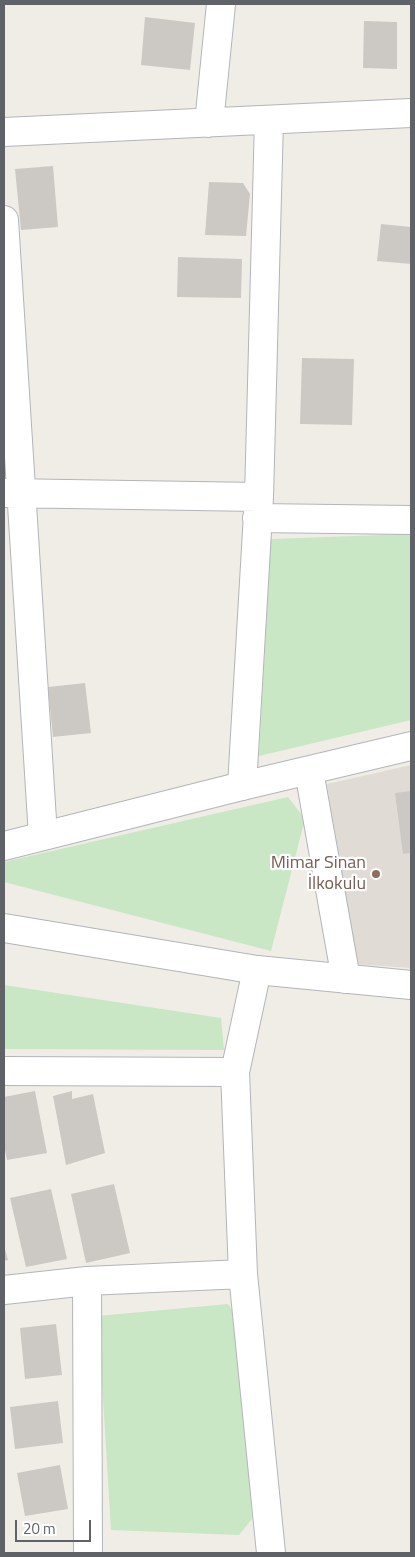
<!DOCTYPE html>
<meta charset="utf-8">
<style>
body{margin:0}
#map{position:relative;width:415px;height:1557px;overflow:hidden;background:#f0ede7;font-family:"Titillium Web",sans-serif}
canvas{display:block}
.frame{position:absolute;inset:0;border:5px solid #5f6367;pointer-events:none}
.scale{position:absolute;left:15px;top:1520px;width:76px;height:22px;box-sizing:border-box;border:2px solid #5f6367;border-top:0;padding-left:6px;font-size:15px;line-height:18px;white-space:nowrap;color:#5f6367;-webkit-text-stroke:4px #fff;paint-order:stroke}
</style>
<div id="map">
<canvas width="415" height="1557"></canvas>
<div class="frame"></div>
<div class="scale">20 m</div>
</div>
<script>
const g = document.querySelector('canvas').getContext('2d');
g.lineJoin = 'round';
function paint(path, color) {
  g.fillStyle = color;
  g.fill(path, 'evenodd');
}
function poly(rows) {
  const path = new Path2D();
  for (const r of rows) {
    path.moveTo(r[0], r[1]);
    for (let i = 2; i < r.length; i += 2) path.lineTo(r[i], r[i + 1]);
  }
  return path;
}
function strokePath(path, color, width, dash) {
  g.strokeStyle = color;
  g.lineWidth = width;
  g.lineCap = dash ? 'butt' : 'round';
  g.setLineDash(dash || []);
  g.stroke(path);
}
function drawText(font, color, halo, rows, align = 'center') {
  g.font = font + ' "Titillium Web",sans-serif';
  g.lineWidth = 4.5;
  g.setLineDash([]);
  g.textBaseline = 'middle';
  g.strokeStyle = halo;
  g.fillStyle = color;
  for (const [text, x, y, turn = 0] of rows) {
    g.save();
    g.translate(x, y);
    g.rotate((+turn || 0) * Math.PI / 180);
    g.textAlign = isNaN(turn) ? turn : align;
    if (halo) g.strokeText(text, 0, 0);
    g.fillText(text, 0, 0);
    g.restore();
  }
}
paint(poly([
 [411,765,411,968,353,964,327,784]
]), '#e0dcd5');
paint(poly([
 [411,534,411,720,259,756,271,539],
 [288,797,305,819,271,951,4,882,4,862],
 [4,985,221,1018,224,1050,4,1049],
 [228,1304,239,1321,252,1519,239,1535,111,1530,98,1316]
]), '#c9e6c5');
paint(poly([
 [145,17,195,23,190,70,141,65],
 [364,21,397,22,397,69,363,68],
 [53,166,58,227,21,230,15,169],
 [209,182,243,183,250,194,246,236,205,235],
 [381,224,411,227,411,264,377,261],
 [178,257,242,259,241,298,177,297],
 [302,358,354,359,352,425,300,424],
 [85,683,91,733,53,737,48,687],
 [411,791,411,853,403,854,395,793],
 [35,1091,47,1153,7,1160,4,1145,4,1097],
 [72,1091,72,1099,93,1094,105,1153,66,1165,53,1096],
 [114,1184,130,1253,86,1263,71,1194],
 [51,1189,67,1259,26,1267,10,1198],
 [4,1246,8,1260,4,1261],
 [56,1324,62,1375,25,1379,20,1328],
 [58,1401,63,1443,15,1449,10,1407],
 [60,1465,68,1509,25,1516,17,1473]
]), '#ccc8c4');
const minor = poly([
 [209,123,221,4],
 [4,132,411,113],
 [4,220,43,836],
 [4,493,259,497],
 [257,518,411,520],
 [309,771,346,979],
 [242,786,259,497,269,120],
 [257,970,235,1072,243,1274,271,1553],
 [4,1071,235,1072],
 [87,1281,88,1553],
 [4,1290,87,1281,243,1274]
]);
const tertiary = poly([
 [4,846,242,786,411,746],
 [4,928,257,970,411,985]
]);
strokePath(minor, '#b2b5b9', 30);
strokePath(tertiary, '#b2b5b9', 30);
strokePath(minor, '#fff', 28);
strokePath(tertiary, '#fff', 28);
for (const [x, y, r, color] of [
 [376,874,5,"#8d6e63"]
]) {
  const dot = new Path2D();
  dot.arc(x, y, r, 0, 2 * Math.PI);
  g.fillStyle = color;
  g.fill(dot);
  strokePath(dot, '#fff', 2);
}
drawText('18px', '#785e54', '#fff', [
 ["Mimar Sinan",366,864],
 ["İlkokulu",366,885]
], 'right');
</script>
